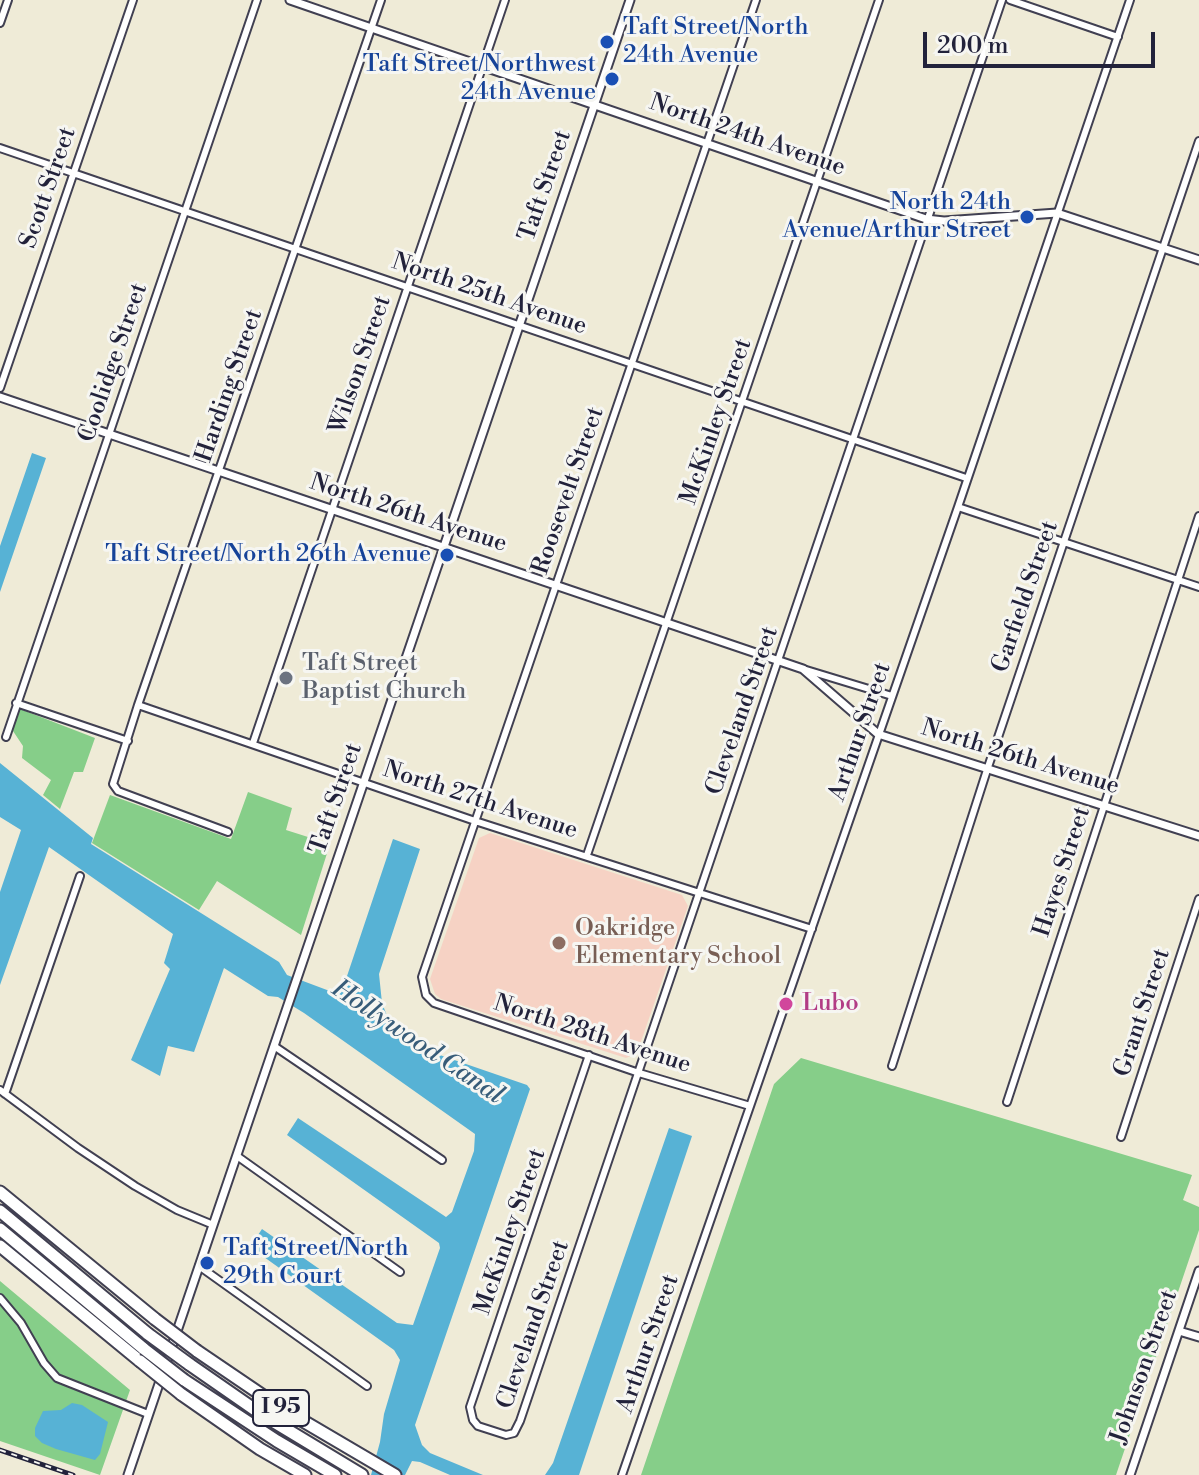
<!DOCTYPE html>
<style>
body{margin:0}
#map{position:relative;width:1199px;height:1475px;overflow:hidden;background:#efebd7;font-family:"Libre Bodoni",serif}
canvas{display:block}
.scale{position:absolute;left:923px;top:32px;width:232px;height:36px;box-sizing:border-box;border:4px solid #22223b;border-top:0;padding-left:10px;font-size:24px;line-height:28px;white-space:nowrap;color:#22223b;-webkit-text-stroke:6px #f6f6f2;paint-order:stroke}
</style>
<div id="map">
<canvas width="1199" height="1475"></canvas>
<div class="scale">200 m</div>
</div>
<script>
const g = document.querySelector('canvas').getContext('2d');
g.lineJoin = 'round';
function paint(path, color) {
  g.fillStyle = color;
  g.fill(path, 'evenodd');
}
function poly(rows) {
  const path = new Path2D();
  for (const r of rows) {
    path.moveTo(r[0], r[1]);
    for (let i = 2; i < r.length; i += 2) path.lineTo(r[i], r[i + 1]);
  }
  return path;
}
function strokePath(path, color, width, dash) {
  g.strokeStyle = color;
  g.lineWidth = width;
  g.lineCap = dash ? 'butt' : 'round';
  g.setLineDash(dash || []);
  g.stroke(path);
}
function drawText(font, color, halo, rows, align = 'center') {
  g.font = font + ' "Libre Bodoni",serif';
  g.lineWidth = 6;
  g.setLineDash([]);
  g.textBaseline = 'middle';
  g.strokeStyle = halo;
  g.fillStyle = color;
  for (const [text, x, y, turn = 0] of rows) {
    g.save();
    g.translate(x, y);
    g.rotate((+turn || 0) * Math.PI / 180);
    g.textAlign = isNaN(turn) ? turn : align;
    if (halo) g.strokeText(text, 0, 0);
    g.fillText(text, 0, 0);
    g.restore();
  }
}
paint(poly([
 [490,833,682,895,688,906,637,1053,626,1058,441,999,435,994,430,979,479,838]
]), '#f6d2c4');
paint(poly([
 [20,709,95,738,83,772,74,772,60,809,43,795,51,780,22,758,23,746,13,731,14,720],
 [248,792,292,808,286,830,330,844,301,935,217,881,199,910,92,843,110,795,231,839],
 [801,1058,1192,1175,1183,1200,1199,1207,1199,1230,1116,1475,641,1475,774,1084],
 [0,1281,130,1390,100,1475,0,1441]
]), '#86ce89');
paint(poly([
 [32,453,46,458,0,592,0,546],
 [0,763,93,838,91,844,279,962,287,975,335,993,344,985,393,839,420,849,379,974,382,1003,391,1026,405,1039,431,1052,527,1085,530,1089,415,1425,422,1445,430,1453,483,1475,450,1475,420,1462,412,1461,405,1475,371,1475,380,1442,384,1414,400,1360,394,1350,250,1247,262,1229,397,1323,413,1325,440,1248,439,1243,287,1135,298,1118,446,1217,452,1212,474,1151,475,1134,304,1013,278,997,268,996,224,968,194,1052,168,1046,160,1076,131,1060,170,969,164,963,173,934,49,847,0,985,0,892,21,830,0,817],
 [669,1128,692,1136,579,1475,545,1475,553,1463],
 [72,1403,82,1405,108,1422,100,1454,95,1460,56,1449,42,1443,35,1436,35,1428,43,1411,61,1410]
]), '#57b2d5');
const minor = poly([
 [1010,0,1118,37],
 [0,23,8,0],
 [0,148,966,478],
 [0,388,133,0],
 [958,507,1199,587],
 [803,669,892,696],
 [16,703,128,741],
 [138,705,475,821,812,929],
 [6,737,257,0],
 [253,743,505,0],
 [228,832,118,791,113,784,138,705,381,0],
 [587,855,879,0],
 [274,1046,442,1160],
 [589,1055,470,1407,473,1420,478,1426,506,1435,514,1433,520,1421,1002,0],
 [892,1066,987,770,1199,141],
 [0,1090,78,1148,135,1186,177,1210,211,1224],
 [5,1094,80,876],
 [1007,1102,1199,516],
 [750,1106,639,1073,434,1003,426,995,422,977,756,0],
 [1121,1137,1199,899],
 [237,1156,400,1272],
 [199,1266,367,1386],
 [0,1298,21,1323,44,1363,57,1378,148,1414],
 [622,1475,958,507,1130,0]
]);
const tertiary = poly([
 [290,0,926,219,944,221,1057,213,1199,260],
 [0,397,803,669,878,734,1199,836],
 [1179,1331,1199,1337],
 [128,1475,630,0],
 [1130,1475,1199,1271]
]);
const motorway = poly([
 [0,1192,155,1319],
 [0,1211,148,1334],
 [0,1229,144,1349],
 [0,1246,140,1361],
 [197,1351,281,1408,395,1475],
 [189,1364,261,1414,362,1475],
 [184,1380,277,1441,335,1475],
 [181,1394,260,1449,305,1475]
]);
strokePath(minor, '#414052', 10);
strokePath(tertiary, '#414052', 11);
strokePath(motorway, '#414052', 15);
strokePath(minor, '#fff', 6);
strokePath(tertiary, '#fff', 7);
strokePath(motorway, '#fff', 11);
const rail = poly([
 [0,1450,73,1475]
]);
strokePath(rail, '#22223b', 5);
strokePath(rail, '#f6f6f2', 2, [6]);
const motorwayBridge = poly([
 [155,1319,197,1351],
 [148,1334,189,1364],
 [144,1349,184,1380],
 [140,1361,181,1394]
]);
strokePath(motorwayBridge, '#414052', 15, []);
strokePath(motorwayBridge, '#fff', 11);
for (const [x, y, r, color] of [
 [607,42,8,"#1a4fb4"],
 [612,79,8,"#1a4fb4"],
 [1027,217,8,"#1a4fb4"],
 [447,555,8,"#1a4fb4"],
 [286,678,8,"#6b7280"],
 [559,943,8,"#8d6e63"],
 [786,1004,8,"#d1479c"],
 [207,1263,8,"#1a4fb4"]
]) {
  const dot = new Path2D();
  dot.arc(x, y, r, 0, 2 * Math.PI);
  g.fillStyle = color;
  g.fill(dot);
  strokePath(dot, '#f6f6f2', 3);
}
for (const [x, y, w] of [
 [281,1408,56]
]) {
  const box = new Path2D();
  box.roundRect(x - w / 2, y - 18, w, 36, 6);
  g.fillStyle = '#f6f6f2';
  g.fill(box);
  strokePath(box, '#22223b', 2);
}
drawText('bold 22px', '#22223b', null, [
 ["I 95",281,1408]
]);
drawText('24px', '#164399', '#f6f6f2', [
 ["Taft Street/North",623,28,"left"],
 ["24th Avenue",623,56,"left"],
 ["Taft Street/Northwest",596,65],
 ["24th Avenue",596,93],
 ["North 24th",1011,203],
 ["Avenue/Arthur Street",1011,231],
 ["Taft Street/North 26th Avenue",431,555],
 ["Taft Street/North",223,1249,"left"],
 ["29th Court",223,1277,"left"]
], 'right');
drawText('24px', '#22223b', '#f6f6f2', [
 ["North 24th Avenue",747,136,19],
 ["Taft Street",546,186,-71],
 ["Scott Street",49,188,-71],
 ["North 25th Avenue",489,295,19],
 ["Coolidge Street",114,363,-71],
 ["Wilson Street",361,365,-71],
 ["Harding Street",230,386,-71],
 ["McKinley Street",717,422,-71],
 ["Roosevelt Street",569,491,-71],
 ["North 26th Avenue",408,514,18],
 ["Garfield Street",1026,597,-71],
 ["Cleveland Street",743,711,-71],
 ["Arthur Street",861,732,-71],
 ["North 26th Avenue",1020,758,17],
 ["Taft Street",337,799,-71],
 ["North 27th Avenue",480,801,18],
 ["Hayes Street",1063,872,-72],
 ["Grant Street",1143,1013,-72],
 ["North 28th Avenue",592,1035,18],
 ["McKinley Street",511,1232,-71],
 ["Cleveland Street",534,1325,-71],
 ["Arthur Street",649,1344,-71],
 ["Johnson Street",1145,1367,-71]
]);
drawText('24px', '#5b616d', '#f6f6f2', [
 ["Taft Street",302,664],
 ["Baptist Church",302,692]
], 'left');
drawText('24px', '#785e54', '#f6f6f2', [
 ["Oakridge",575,929],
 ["Elementary School",575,957]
], 'left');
drawText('24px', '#b23c85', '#f6f6f2', [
 ["Lubo",802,1004]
], 'left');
drawText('italic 26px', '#375c79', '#f6f6f2', [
 ["Hollywood Canal",417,1043,34]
]);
</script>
